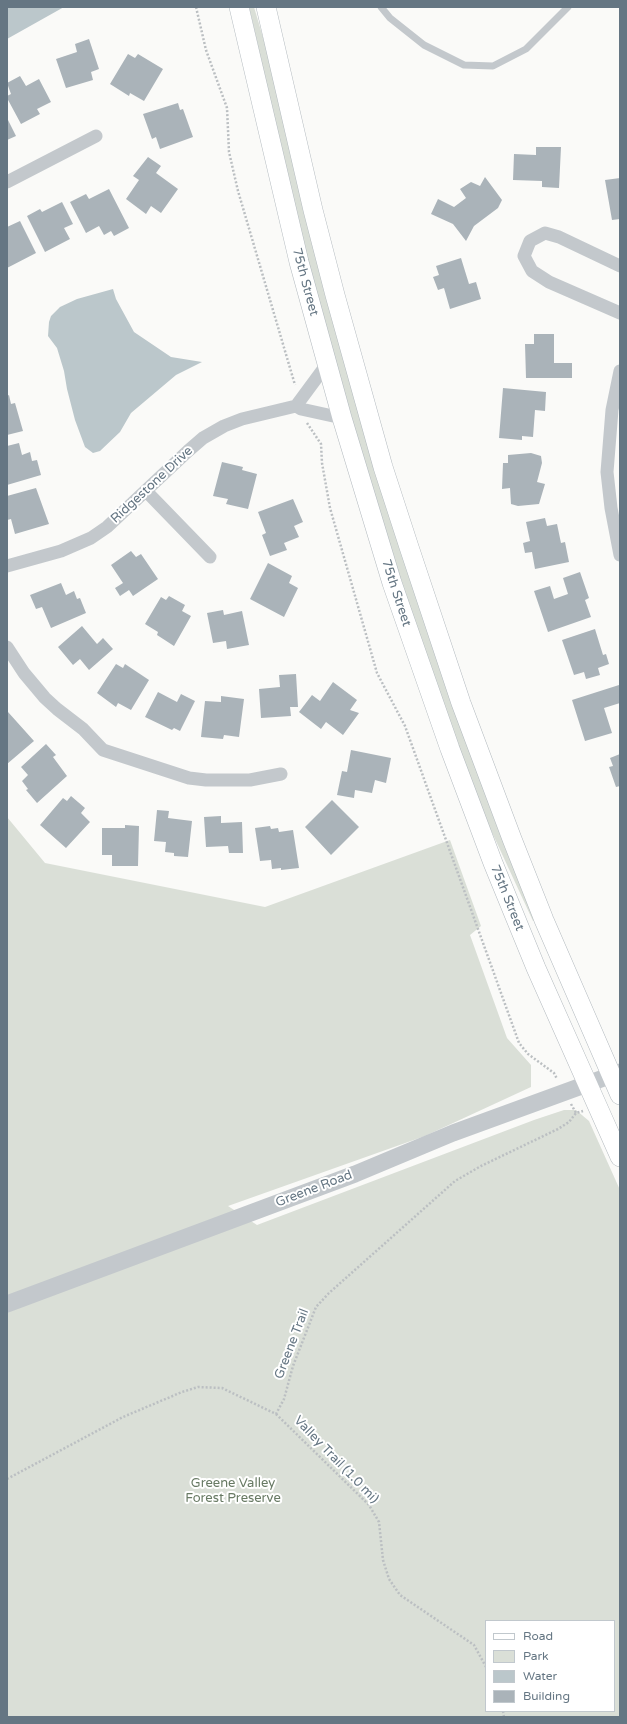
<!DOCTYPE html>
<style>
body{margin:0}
#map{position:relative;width:627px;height:1724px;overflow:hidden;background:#fafaf8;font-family:"Varela Round",sans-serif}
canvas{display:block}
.frame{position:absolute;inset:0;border:8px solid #657683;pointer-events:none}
.legend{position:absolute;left:485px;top:1620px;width:130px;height:92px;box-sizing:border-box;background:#fff;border:1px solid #c1c8cd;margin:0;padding:5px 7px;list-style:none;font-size:12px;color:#657683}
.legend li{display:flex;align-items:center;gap:8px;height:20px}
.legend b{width:20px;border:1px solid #c1c8cd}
</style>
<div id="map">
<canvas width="627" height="1724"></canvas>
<div class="frame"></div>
<ul class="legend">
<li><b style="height:5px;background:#fff"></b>Road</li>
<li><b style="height:11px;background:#dadfd7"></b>Park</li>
<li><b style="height:11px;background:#bbc7cb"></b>Water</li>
<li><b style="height:11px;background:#aab3b9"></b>Building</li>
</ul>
</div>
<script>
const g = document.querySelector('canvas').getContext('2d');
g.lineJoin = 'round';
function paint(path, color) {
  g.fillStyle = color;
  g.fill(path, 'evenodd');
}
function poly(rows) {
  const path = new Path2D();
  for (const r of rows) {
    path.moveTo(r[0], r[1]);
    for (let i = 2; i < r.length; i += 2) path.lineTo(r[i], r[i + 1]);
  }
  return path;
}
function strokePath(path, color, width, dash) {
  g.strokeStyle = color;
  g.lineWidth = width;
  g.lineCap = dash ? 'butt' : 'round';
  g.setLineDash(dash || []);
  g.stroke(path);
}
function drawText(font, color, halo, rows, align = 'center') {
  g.font = font + ' "Varela Round",sans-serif';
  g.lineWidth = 4;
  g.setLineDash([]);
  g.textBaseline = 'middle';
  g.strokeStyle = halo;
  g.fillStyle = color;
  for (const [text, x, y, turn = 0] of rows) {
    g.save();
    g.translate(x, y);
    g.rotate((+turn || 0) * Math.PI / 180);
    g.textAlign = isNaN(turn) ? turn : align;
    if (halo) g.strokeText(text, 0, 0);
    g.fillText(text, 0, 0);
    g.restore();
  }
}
paint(poly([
 [249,7,254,7,267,51,322,281,345,365,393,528,455,712,495,821,534,920,533,921,489,826,464,762,398,573,367,473,304,246],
 [7,817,45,863,265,907,450,840,481,926,470,935,507,1038,531,1065,531,1087,425,1136,228,1206,257,1225,534,1120,564,1110,576,1110,589,1121,620,1190,620,1717,7,1717],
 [486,1621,614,1621,614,1711,486,1711]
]), '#dadfd7');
paint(poly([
 [7,7,64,7,7,39],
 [113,289,116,299,134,332,171,357,202,362,176,375,131,413,120,432,100,451,93,453,85,447,75,420,67,389,64,371,57,348,48,336,49,322,51,316,60,307,77,299]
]), '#bbc7cb');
paint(poly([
 [89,39,99,69,91,72,93,80,66,88,56,59,77,52,75,44],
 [128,54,135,58,138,54,163,69,144,101,130,93,129,96,110,84],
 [20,76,26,86,39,79,51,102,37,109,40,114,21,124,7,98,7,96,11,94,7,83],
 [178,103,180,110,183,109,193,137,160,149,156,137,152,139,143,114],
 [7,118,16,136,7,140],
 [536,147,561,147,559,188,542,187,542,181,513,180,514,154,536,155],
 [148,157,161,166,156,173,178,189,161,213,151,206,146,214,126,199,139,180,133,176],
 [485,177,502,200,498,208,474,226,466,241,453,224,431,214,438,199,454,207,466,198,460,189,471,182,480,186],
 [620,178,620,219,612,220,605,180],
 [109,189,129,228,114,236,111,231,104,235,99,226,86,233,70,202,86,194,89,199],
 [62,202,73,224,64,228,70,239,45,252,27,216,40,209,42,212],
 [20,221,36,253,7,268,7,227],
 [461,258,469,284,476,282,481,299,450,309,444,288,438,290,433,277,439,275,436,266],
 [534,334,554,334,554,363,572,363,572,378,526,378,525,344,534,344],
 [503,388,546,392,545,411,535,410,533,437,522,436,522,440,499,438],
 [9,395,11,404,15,403,23,431,7,435,7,396],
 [19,443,22,455,30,452,32,461,37,460,41,475,7,485,7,446],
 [531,453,541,456,542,463,537,482,545,484,539,504,518,506,511,504,510,488,502,489,503,463,508,463,508,455],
 [222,462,243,467,242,470,257,474,248,509,226,504,228,499,213,496],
 [36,488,49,524,15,534,11,519,7,520,7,496],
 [293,499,303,522,294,526,299,537,284,543,287,550,270,556,262,535,266,533,258,512],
 [545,518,547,526,557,524,561,543,565,542,569,562,535,569,532,552,525,553,523,543,530,541,526,522],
 [131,551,136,557,141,554,158,579,133,596,129,590,120,596,115,588,123,583,111,565],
 [268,563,292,576,289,583,298,588,284,617,250,599],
 [580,572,589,598,585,600,591,617,548,632,534,591,550,586,554,599,568,594,563,578],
 [61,583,66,595,74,591,77,599,80,598,86,613,51,628,42,607,36,609,30,595],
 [169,596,185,605,182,611,191,616,174,646,157,635,158,632,145,624,161,597,166,600],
 [223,610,224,615,242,611,249,645,227,649,226,641,213,643,207,613],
 [82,626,97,644,103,638,113,649,89,670,80,659,73,665,58,647],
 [595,629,603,655,606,654,609,664,598,668,600,675,586,679,584,672,574,675,562,640],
 [116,664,123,668,125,664,149,680,131,710,118,703,116,707,97,693],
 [296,674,298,707,290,707,291,716,261,718,259,689,280,687,279,675],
 [333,682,357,700,350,710,359,713,343,735,326,722,321,729,299,712,312,695,320,701],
 [619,685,620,703,604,708,612,733,585,741,572,700],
 [158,692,177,702,181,694,195,701,180,731,174,728,172,730,145,717],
 [221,696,244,699,239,737,224,735,223,739,201,737,205,701,221,702],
 [8,712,34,741,7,764,7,713],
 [46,744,56,755,53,757,67,776,37,803,26,790,28,789,22,781,28,775,21,767],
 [351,750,391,758,386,783,375,780,372,793,355,790,354,798,337,795,342,771,347,772],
 [620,754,620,786,616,787,609,767,613,766,610,758],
 [71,796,85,808,81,813,90,822,66,848,40,825,63,798,67,801],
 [332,800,359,827,331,855,305,827],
 [157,810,169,811,168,818,192,821,188,857,174,856,174,853,165,852,166,842,154,841],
 [221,816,221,823,242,822,243,853,229,853,228,846,206,847,204,817],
 [125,825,139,826,138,866,112,866,112,855,102,855,102,828,125,828],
 [270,826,271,829,278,828,279,832,293,830,299,868,281,870,281,868,272,869,271,860,260,861,255,828]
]), '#aab3b9');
const secondary = poly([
 [239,7,299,262,342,418,392,583,450,749,493,863,536,968,620,1157],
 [266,7,313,210,335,295,383,467,409,547,461,703,512,839,544,920,620,1095]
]);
strokePath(secondary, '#b3babf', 20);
strokePath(poly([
 [196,7,206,50,227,108,229,152,238,191,295,385],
 [307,423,321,444,322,463,330,508,377,673,405,726,519,1043,528,1054,554,1073,557,1079],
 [571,1104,576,1113],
 [276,1414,369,1505,379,1522,383,1560,389,1579,400,1595,474,1645,486,1667],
 [7,1479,123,1417,182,1392,198,1387,222,1388,276,1414,284,1399,293,1366,316,1307,329,1293,455,1181,481,1166,558,1129,569,1122,576,1113,583,1111],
 [503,1711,504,1717]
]), '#bbbfc2', 2.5, [2, 2]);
strokePath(poly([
 [381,7,390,18,424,45,464,65,493,66,526,49,568,7]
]), '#c3c8cc', 7);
strokePath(poly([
 [7,182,96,136],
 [620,266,559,237,545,233,530,241,524,256,532,271,549,282,620,313],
 [620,371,612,410,607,472,611,508,620,555],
 [296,406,327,364],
 [146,491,210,557],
 [7,566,61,551,91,538,107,527,188,451,203,438,224,426,242,419,296,406,301,409,342,418],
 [7,647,24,673,45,698,57,709,83,729,103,750,189,778,206,780,250,780,281,774]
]), '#c3c8cc', 13);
strokePath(poly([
 [7,1304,355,1174,453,1133,620,1072]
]), '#c3c8cc', 17);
strokePath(secondary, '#fff', 19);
drawText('13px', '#657683', '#fff', [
 ["75th Street",305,282,75],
 ["Ridgestone Drive",152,485,-43],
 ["75th Street",396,593,72],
 ["75th Street",507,898,68],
 ["Greene Road",314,1189,-21],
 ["Greene Trail",292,1344,-69],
 ["Valley Trail (1.0 mi)",336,1460,46]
]);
drawText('13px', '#687a64', '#fff', [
 ["Greene Valley",233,1484],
 ["Forest Preserve",233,1499]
]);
</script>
